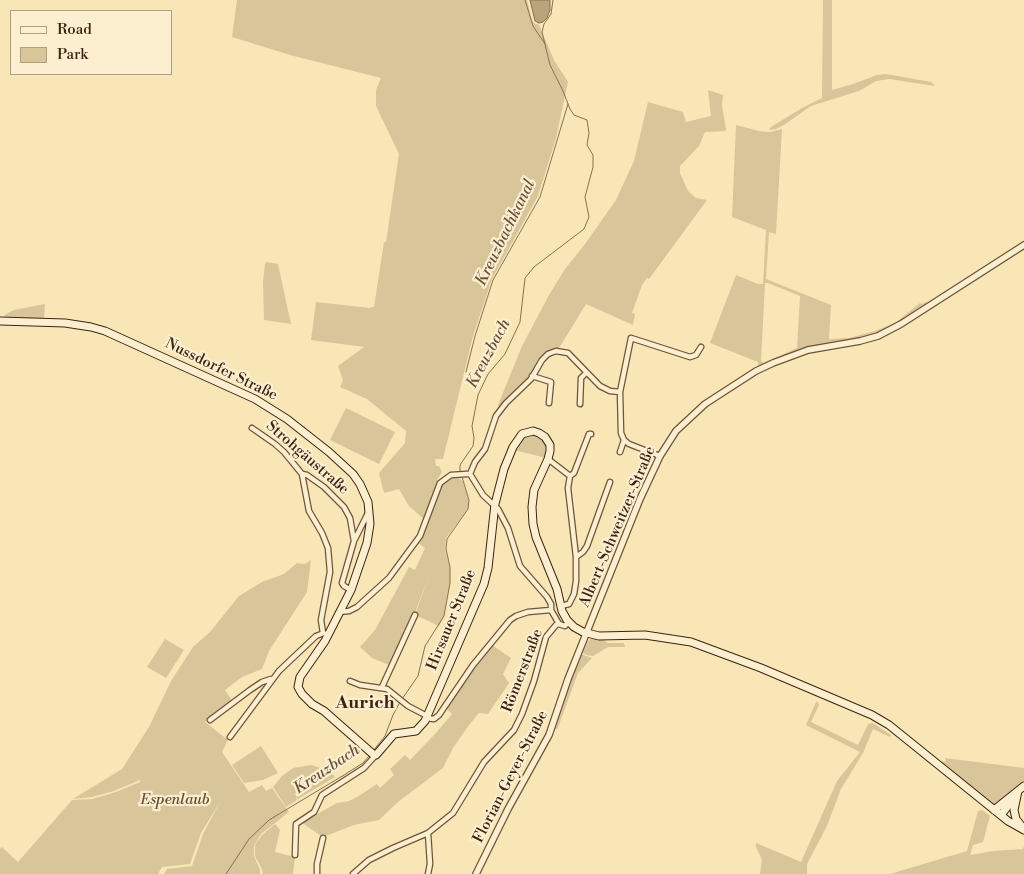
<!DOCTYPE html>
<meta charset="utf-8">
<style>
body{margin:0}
#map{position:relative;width:1024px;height:874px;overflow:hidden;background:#f9e6b6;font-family:"Libre Bodoni",serif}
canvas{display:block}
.legend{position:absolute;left:10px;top:10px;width:162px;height:65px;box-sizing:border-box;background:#fbefd0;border:1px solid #af9d84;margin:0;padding:6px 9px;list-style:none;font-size:15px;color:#3e2312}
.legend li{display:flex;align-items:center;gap:10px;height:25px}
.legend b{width:25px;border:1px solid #af9d84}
</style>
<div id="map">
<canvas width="1024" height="874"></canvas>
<ul class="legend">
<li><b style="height:6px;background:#fbefd0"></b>Road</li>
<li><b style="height:14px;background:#d9c59a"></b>Park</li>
</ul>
</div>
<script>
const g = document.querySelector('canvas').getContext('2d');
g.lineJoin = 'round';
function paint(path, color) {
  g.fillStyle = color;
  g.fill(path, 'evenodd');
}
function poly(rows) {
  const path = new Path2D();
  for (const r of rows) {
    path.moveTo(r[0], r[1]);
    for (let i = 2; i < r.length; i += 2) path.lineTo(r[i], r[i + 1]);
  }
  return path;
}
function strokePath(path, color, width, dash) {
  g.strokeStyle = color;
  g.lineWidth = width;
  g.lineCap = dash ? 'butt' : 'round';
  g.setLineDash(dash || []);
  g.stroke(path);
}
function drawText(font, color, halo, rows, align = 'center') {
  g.font = font + ' "Libre Bodoni",serif';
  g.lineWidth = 4.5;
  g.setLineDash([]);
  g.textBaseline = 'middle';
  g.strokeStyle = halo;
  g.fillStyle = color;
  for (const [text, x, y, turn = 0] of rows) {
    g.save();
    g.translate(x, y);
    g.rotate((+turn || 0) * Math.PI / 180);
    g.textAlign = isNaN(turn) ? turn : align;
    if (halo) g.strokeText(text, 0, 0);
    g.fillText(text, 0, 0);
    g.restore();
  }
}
paint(poly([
 [237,0,527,0,532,20,534,23,539,25,554,60,568,82,556,138,538,196,492,279,473,336,443,459,435,459,436,466,439,466,442,472,437,480,439,483,426,521,409,506,399,489,384,493,379,473,405,443,406,431,367,399,340,387,343,380,338,366,364,347,311,340,316,302,370,308,371,307,374,307,384,242,386,242,399,154,376,106,376,90,381,78,290,55,232,37],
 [823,0,832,0,832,90,853,84,877,75,886,74,931,82,935,86,889,79,876,81,859,91,811,106,784,125,776,129,769,130,771,127,802,108,822,98],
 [708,90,723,95,722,106,726,129,725,131,705,132,699,146,680,166,680,173,688,191,696,198,707,200,649,279,647,278,642,285,632,313,635,314,633,325,586,304,559,348,543,355,529,377,499,407,498,405,522,346,549,295,565,269,585,244,616,200,634,161,648,102,683,112,686,122,711,116],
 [736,125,759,131,770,132,782,129,776,234,769,232,766,279,831,305,829,339,849,338,875,331,895,323,920,303,922,304,926,302,927,303,926,305,876,336,823,345,758,368,758,362,710,343,736,275,758,284,763,284,766,230,732,217],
 [765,283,768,283,800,296,797,348,764,363,761,361],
 [267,262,278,264,291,324,264,320,263,281,265,264],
 [45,304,44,319,7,318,4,315,14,310],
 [346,408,395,432,379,464,330,440],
 [532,434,540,436,547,445,546,458,514,450,522,438],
 [457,476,463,482,469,501,468,509,446,538,445,549,450,567,450,583,444,616,439,626,415,615,429,576,414,615,389,665,372,658,360,647,375,630,409,567,415,570,425,548,417,542,437,493,443,483],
 [311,560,307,592,269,651,262,669,242,677,225,690,233,702,205,722,228,740,222,752,249,792,262,785,266,791,272,788,289,812,261,834,254,846,254,856,260,870,260,874,164,874,167,869,192,866,203,834,220,802,201,833,190,864,162,867,158,874,0,874,0,849,2,847,18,862,72,800,92,799,116,792,140,782,140,780,114,791,92,797,73,799,122,769,149,727,171,681,193,647,210,632,239,596,262,582,284,574,297,563,305,564],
 [165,639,184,650,166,678,147,667],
 [591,639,601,639,608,643,624,643,625,647,608,647,593,656,587,655,583,653,588,641],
 [492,645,511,658,503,674,509,683,488,714,479,713,469,725,453,748,443,768,398,802,379,820,354,825,323,837,305,825,303,822,337,803,349,801,357,797,377,784,380,788,394,775,390,769,405,755,410,760,435,734,452,714,446,708,474,666],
 [581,654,592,658,578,673,557,730,554,727,574,671],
 [816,702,818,702,819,705,811,722,858,745,868,724,872,723,876,725,891,735,890,737,873,729,863,753,841,789,827,826,807,864,807,874,760,874,762,860,756,847,756,843,801,862,837,781,860,752,806,725],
 [261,746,278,773,263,780,244,783,232,765],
 [945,758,1024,768,1024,783,997,805,992,804,943,765,942,762,942,761,946,762],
 [311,765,330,771,335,777,298,799,296,797,297,800,286,807,273,787,282,776,293,768],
 [982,810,990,816,983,842,973,845,970,855,993,851,1023,849,1024,846,1024,874,890,874,967,851,978,811],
 [275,824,280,830,275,852,295,857,293,874,263,874,262,869,255,856,255,846,257,842,262,835]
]), '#d9c59a');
const water = poly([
 [530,0,550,0,550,10,547,18,543,22,539,23,535,21,530,0]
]);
paint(water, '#b9a47e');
strokePath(water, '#887053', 1);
strokePath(poly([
 [525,0,533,26,545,44],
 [466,372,475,336,493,280,540,197,568,104],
 [460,473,460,465,473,446,474,438,472,426,478,395,488,374,505,354,520,322,525,278,534,267,584,229,589,217,585,197,593,167,593,155,587,145,589,133,587,120,574,115,570,109,563,91,550,65,542,32,544,24,551,14,553,0],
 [402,699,418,676,425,646,444,616,450,583,450,567,446,549,447,539,468,509,469,500,462,477],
 [373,751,385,736,393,715,400,702],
 [226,874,249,839,269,820,344,775,363,763,369,756]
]), '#887053', 1);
const minor = poly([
 [532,376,551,382,549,403],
 [580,404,581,378,586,373],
 [252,428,275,444,284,452,302,474,307,475,324,487,344,507,350,518,354,541,342,583,344,586,351,590],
 [620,452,624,440],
 [660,456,629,444,624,440,621,433,620,392,631,338,690,357,696,355,701,347],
 [548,459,570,476,568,488,576,557,576,581,574,594,569,604,561,606],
 [302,474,309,511,322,533,328,548,330,572,321,620,323,633],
 [470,474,475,462,485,449,496,416,506,403,531,379,542,360,548,354,556,351,568,353,600,386,610,391,620,392],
 [570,476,574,473,589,434,591,434],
 [355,539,368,513],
 [576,557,583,552,587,546,610,482],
 [339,612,349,611,357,607,389,578,420,536,440,483,451,475,467,474,470,474,483,495,498,509,508,528,520,566,547,597,551,604,551,610,559,624],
 [350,681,360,685,387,689,408,706,427,716],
 [382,687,415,615],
 [426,718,434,719,439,715,473,665,510,620,516,616,528,612,551,610],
 [210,720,250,690,262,682,271,679],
 [230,737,279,671,316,636,324,633],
 [295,855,296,824,314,812,322,795,364,768,376,755],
 [317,874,317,864,323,838],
 [353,874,369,860,393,848,428,833,453,813,484,762,514,730,522,714,534,681,546,637,556,625,559,624,565,626,569,622],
 [428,874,430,864,428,833]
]);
const tertiary = poly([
 [476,874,508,809,549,735,568,679,640,499,660,456,676,431,705,404,756,371,773,363,808,350,860,341,878,336,901,324,1024,245]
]);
const secondary = poly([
 [0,321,65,323,91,327,105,331,255,399,287,419,329,452,353,474,360,484,368,502,370,524,367,543,351,590,325,641,300,677,298,687,302,694,312,704,324,711,374,755,376,755,394,734,416,731,425,721,484,584,488,568,495,504,504,469,513,447,522,434,533,431,539,433,545,437,550,445,550,451,548,459,534,490,532,507,533,524,536,537,557,589,562,611,567,620,574,627,583,632,599,636,645,635,691,642,761,668,872,715,889,725,1008,821,1024,830],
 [1018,791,1014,810,1016,819,1023,828],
 [994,810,1024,786],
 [1001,815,1014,798]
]);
strokePath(minor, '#6d543b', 7);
strokePath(tertiary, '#6d543b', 8);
strokePath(secondary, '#3e2312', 9);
strokePath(minor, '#fbefd0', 4.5);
strokePath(tertiary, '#fbefd0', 5.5);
strokePath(secondary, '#fbefd0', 7);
drawText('15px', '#3e2312', '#fbefd0', [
 ["Nussdorfer Straße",221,370,26],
 ["Strohgäustraße",307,458,41],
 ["Albert-Schweitzer-Straße",618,527,-67],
 ["Hirsauer Straße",452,620,-68],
 ["Römerstraße",523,671,-69],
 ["Florian-Geyer-Straße",511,777,-63]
]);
drawText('italic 15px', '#654c34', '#fbefd0', [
 ["Espenlaub",175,800]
]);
drawText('italic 16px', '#695038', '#fbefd0', [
 ["Kreuzbachkanal",506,233,-64],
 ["Kreuzbach",489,354,-62],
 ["Kreuzbach",327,770,-34]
]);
drawText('bold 18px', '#3e2312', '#fbefd0', [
 ["Aurich",365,704]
]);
</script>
